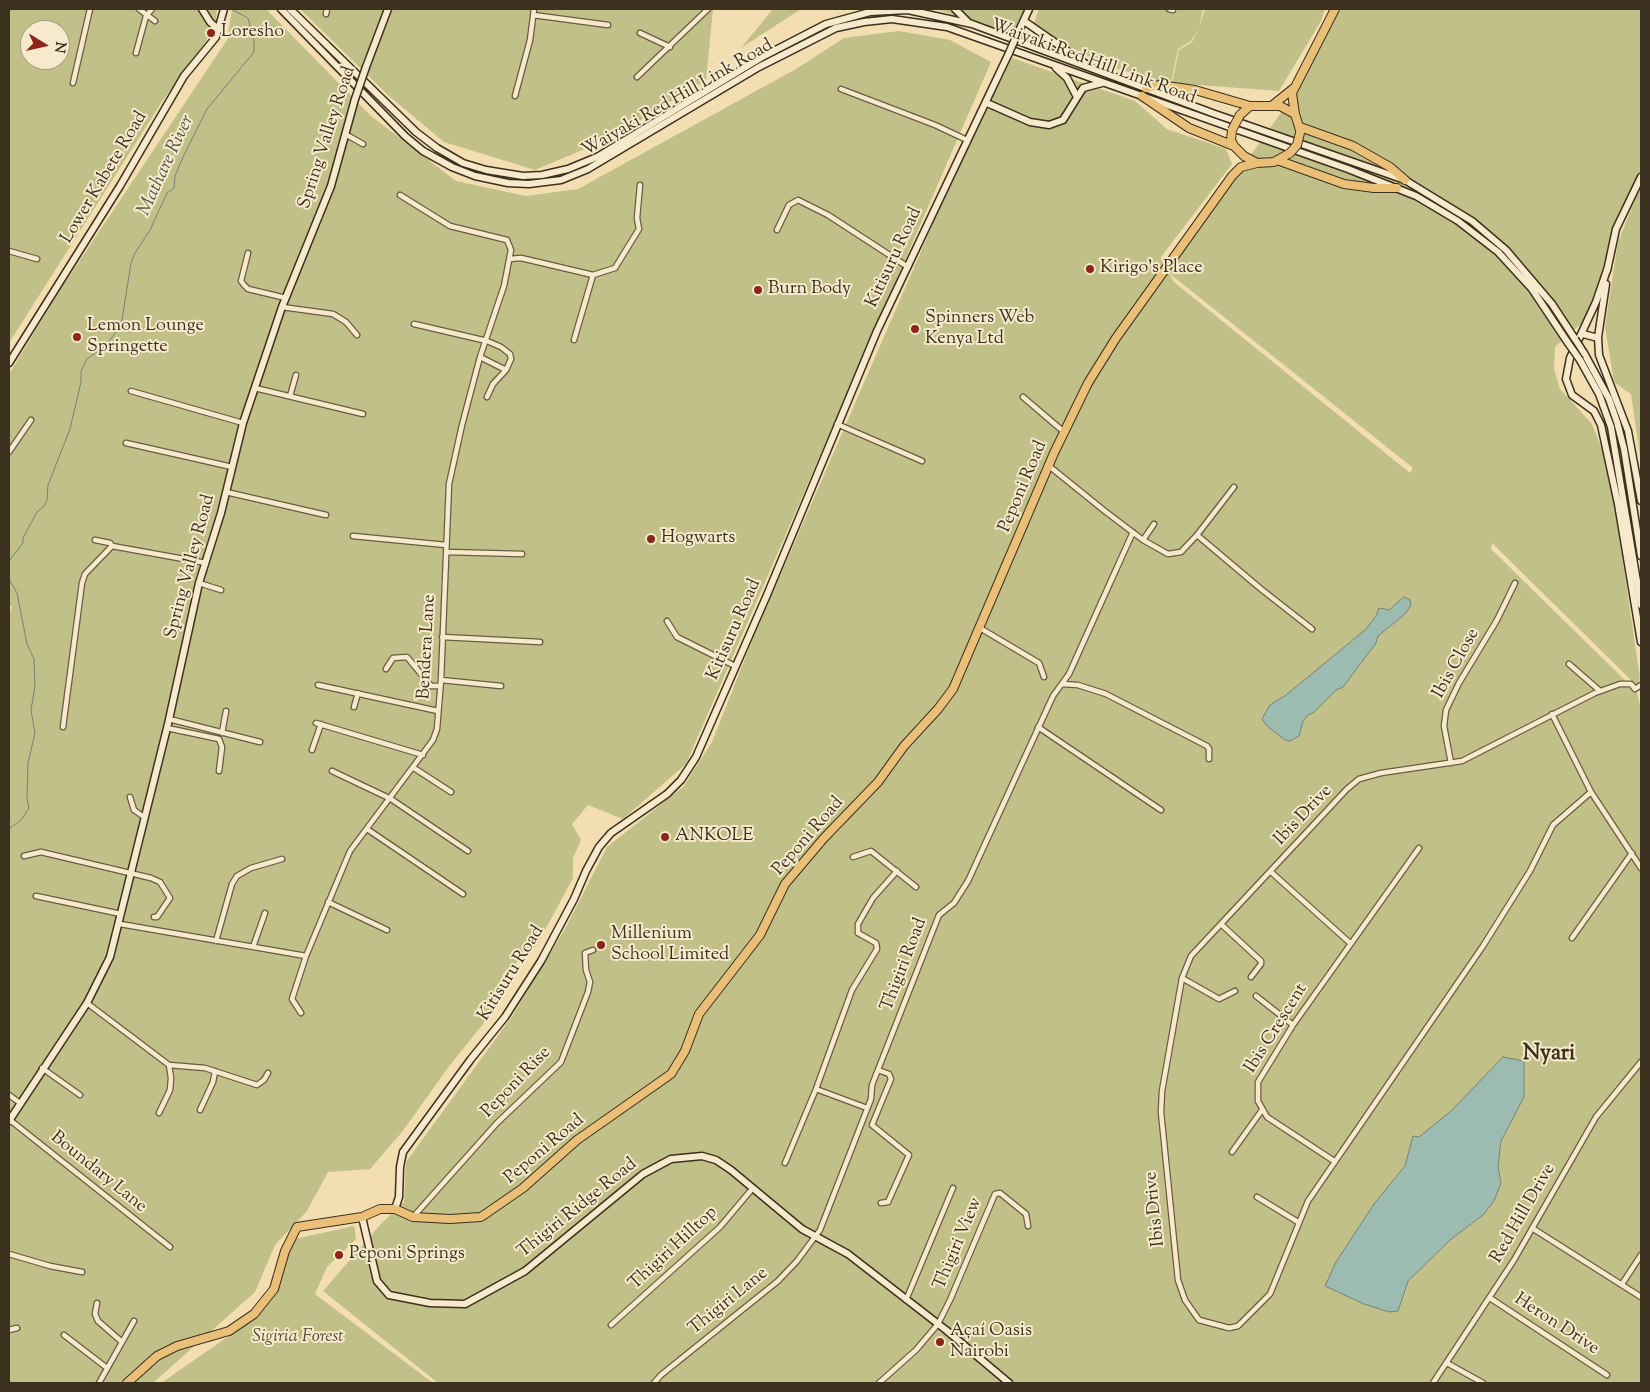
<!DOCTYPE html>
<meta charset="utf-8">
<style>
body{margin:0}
#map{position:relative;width:1650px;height:1392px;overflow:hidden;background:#f3deb1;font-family:"Sorts Mill Goudy",serif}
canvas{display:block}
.frame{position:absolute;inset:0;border:10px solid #3c301f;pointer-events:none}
.north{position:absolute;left:20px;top:20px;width:50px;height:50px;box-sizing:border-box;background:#f7eacc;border:1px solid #aca087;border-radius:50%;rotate:99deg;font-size:14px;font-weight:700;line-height:20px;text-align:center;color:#3c301f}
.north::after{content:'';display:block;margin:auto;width:18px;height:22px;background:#8f2418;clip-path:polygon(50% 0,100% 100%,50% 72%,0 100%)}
</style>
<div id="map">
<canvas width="1650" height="1392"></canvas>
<div class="frame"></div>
<div class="north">N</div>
</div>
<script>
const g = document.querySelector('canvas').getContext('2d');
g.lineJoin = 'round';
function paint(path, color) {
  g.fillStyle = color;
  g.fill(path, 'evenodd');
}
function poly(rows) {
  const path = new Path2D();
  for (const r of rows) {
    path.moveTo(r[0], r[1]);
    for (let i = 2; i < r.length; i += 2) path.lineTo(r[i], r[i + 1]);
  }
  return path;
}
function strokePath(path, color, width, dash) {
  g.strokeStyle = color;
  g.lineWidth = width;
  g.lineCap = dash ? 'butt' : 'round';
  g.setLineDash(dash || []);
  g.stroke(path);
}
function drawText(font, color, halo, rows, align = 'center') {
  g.font = font + ' "Sorts Mill Goudy",serif';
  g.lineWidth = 4;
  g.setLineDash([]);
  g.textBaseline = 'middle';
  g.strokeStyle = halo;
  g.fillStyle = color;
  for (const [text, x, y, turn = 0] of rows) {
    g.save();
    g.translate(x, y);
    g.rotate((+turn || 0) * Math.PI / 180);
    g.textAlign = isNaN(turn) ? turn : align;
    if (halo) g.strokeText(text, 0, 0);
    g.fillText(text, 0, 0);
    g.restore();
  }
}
paint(poly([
 [9,9,217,9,216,21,206,41,163,100,9,343],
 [30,30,60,30,60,60,30,60],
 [232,9,266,9,371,116,456,181,526,196,578,189,796,69,844,38,899,31,950,40,991,62,686,764,623,819,588,805,572,824,581,840,573,858,573,878,537,945,503,974,495,1009,450,1065,402,1132,370,1169,328,1172,307,1211,275,1245,255,1292,153,1383,9,1383,9,615,12,607,9,605,9,374,62,287,227,40],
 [300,9,713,9,706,80,613,137,535,170,444,142,389,96],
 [773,9,801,9,741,48],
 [936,9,1024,9,1012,35],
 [1039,9,1203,9,1199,27,1205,9,1325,9,1321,21,1279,91,1172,83,1179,50,1192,42,1198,29,1191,41,1178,49,1171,83,1161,82,1106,65,1058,41,1031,31],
 [1340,9,1641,9,1641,171,1614,227,1597,290,1584,321,1555,347,1554,369,1560,389,1592,424,1604,455,1612,488,1640,678,1637,686,1492,543,1491,549,1637,692,1641,710,1641,1383,438,1383,323,1291,381,1224,404,1202,406,1162,513,1015,566,927,607,847,683,787,712,742,754,636,939,210,1012,58,1135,101,1167,129,1226,149,1232,164,1161,257,1168,272,1297,90],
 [1169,273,1413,468,1410,473,1174,282],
 [1641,185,1641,463,1631,394,1614,382,1605,327,1618,242],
 [354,1226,356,1239,327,1267,315,1294,433,1383,161,1383,258,1316,279,1286,287,1251,295,1239]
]), '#c1c088');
const water = poly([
 [1404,597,1410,600,1411,605,1405,614,1378,636,1376,643,1343,687,1336,690,1314,712,1307,716,1303,721,1299,736,1290,741,1285,740,1267,726,1262,719,1270,705,1286,695,1365,630,1376,616,1379,608,1389,610,1404,597],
 [1503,1057,1524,1061,1524,1097,1501,1141,1498,1167,1501,1183,1494,1201,1483,1215,1450,1240,1408,1281,1398,1311,1389,1312,1364,1304,1325,1286,1336,1262,1374,1204,1405,1166,1413,1136,1419,1137,1451,1111,1503,1057]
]);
paint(water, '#9cbbb1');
strokePath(water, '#768377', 1);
strokePath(poly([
 [9,561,23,543,23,538,37,512,44,506,47,500,48,485,70,429,81,382,81,371,87,359,105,346,121,326,131,263,135,253,150,230,167,193,174,188,175,176,184,155,207,109,254,52,254,41,248,18,231,9],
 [9,579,17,593,27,644,34,659,35,686,31,710,35,733,28,763,27,798,29,808,22,819,9,829]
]), '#768377', 1);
const street = poly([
 [139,9,155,21],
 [1169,9,1173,10],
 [326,14,327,9],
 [533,15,608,25],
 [640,33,670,47],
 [136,53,146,16,152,9],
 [637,77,708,9],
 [73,83,90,9],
 [841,89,935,125,967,140],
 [515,96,530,40,534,9],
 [345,134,363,144],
 [777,230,789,205,798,200,828,215,908,267],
 [9,251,37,259],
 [248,253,241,281,244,285,248,289,286,298],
 [510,259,521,258,593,275],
 [282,307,333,314,346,322,357,335],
 [414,324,487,341,501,347,510,354,511,359,506,370],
 [574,340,593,275,615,268,639,229,637,218,640,185],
 [480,357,506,370,493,384,487,397],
 [255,388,363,414],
 [131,391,243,423],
 [290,396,296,375],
 [1023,397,1064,432],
 [837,424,922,461],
 [126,443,232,467],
 [9,452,31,420],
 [1049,466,1106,512,1143,540,1168,554,1181,552,1197,535,1234,487],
 [226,492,326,515],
 [1197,535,1261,589,1312,629],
 [353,536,446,545],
 [95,540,110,543,112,546],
 [1143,540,1154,524],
 [446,552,522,554],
 [199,583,221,590],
 [667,621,677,637,735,666],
 [980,628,1039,663,1044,677],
 [442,637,540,642],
 [1569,664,1600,691],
 [386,669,393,658,407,657,431,686,440,686],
 [441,680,501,686],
 [1062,684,1078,685,1106,694,1207,746,1209,749,1209,759],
 [318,685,438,711],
 [354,707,358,693],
 [1552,714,1591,792,1641,868],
 [169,719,260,742],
 [316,723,423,755],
 [63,727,82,583,85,574,112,546,206,563],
 [1038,727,1161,810],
 [167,728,219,739,222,747,219,771],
 [222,733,226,711],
 [312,750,321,724],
 [1451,763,1444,726,1446,710,1459,683,1497,620,1515,583],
 [414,768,451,792],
 [332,771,391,799,468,851],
 [1591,792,1553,825,1530,871,1483,946,1308,1201,1270,1294,1238,1326,1229,1328,1199,1320,1185,1300,1178,1280,1161,1112,1162,1091,1182,978,1191,956,1347,789,1359,779,1381,773,1462,761,1595,693,1620,684,1631,684,1635,689,1641,685],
 [130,797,134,810,144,817],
 [367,829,463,894],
 [24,856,41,852,151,878,160,882,170,898,157,917,154,917],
 [853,857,871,851,916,887],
 [1271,872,1350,943],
 [36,896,121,914],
 [328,902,387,930],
 [120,924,306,956,350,851,433,740,437,729,441,680,449,484,462,425,480,357,504,286,511,250,507,240,450,226,400,195],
 [1222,925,1261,961,1261,964,1251,977],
 [1572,938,1632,853],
 [216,941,232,884,237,876,251,868,282,859],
 [253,947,265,913],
 [1182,978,1219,999,1235,991],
 [1256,996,1293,1025],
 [87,1003,169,1065,171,1078,170,1090,159,1113],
 [301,1013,292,999,306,956],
 [169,1065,205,1068,257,1085,264,1080,268,1073],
 [42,1068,80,1095],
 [878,1070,889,1074,891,1079,872,1125,909,1155,888,1202,881,1203],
 [816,1089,867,1108],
 [9,1095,20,1103],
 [200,1110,213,1082,215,1071],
 [10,1120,170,1247],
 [1232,1152,1262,1110],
 [1334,1161,1267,1117,1258,1101,1258,1082,1293,1025,1419,848],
 [785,1163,816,1089,852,990,877,949,876,943,858,933,858,924,873,898,897,871],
 [1257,1197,1298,1222],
 [413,1217,497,1123,561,1062,588,992,590,982,586,970,585,953,593,950],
 [1532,1228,1641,1297],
 [9,1254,50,1266,82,1272],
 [1622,1284,1641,1255],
 [1490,1298,1607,1375],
 [906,1300,953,1188],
 [97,1303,95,1314,98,1321,122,1342],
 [611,1325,720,1227,752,1189],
 [9,1330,17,1328],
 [64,1335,107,1368],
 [1447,1363,1483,1383],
 [99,1383,134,1321],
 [654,1383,661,1375,778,1281,797,1261,820,1230,871,1099,872,1085,939,915,954,903,968,881,1053,696,1069,674,1133,532],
 [879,1383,916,1350,938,1324,950,1300,995,1194,1000,1193,1026,1214,1028,1226],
 [1433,1383,1514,1260,1596,1117,1641,1062]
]);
const secondary = poly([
 [202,9,210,22,219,30],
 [281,9,405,136,423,151,452,167,475,176,508,183,529,184,561,180,588,169,759,67,836,28,864,22,892,19,947,27,1348,169,1416,196,1458,221,1498,252,1532,289,1568,343],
 [290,9,416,132,437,148,463,163,486,170,523,176,542,175,568,169,597,157,764,56,826,24,870,12,908,10,972,24,1215,114,1405,180,1472,221,1506,250,1552,304,1575,339],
 [955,9,968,22],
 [1024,21,1086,64],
 [1016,37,1029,9],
 [366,67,388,9],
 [1056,68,1067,78,1077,97],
 [987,103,1030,122,1049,125,1063,120,1083,88,1102,83],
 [1608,267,1596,302,1570,358,1566,379,1572,395,1594,411,1601,425,1618,504,1641,642],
 [1607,271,1616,229,1641,177],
 [1606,284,1598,337,1599,355,1628,431,1641,501],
 [1583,334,1598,338],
 [1584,353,1609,399,1617,422,1624,449,1641,556],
 [1580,360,1599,394,1611,427,1641,605],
 [9,363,120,186,184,76,216,37,224,9],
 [9,1121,87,1003,110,957,168,724,199,583,221,513,243,423,282,307,331,186,355,99],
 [395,1209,399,1197,400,1167,403,1152,471,1059,505,1017,541,961,574,899,586,871,599,847,611,833,667,794,681,780,696,757,767,595,877,331,1009,53],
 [362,1217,377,1281,389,1295,430,1303,465,1304,525,1271,643,1174,671,1159,702,1156,716,1160,731,1170,802,1229,848,1254,946,1330,1009,1383]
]);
const primary = poly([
 [1146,88,1160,85,1195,90,1250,106],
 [1142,96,1189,128,1234,146],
 [1274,104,1294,88],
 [1295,114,1292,93,1335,9],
 [1240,115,1250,106,1280,106,1295,114,1300,130],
 [1300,127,1353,146,1390,167,1405,180],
 [1232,130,1231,140,1234,146,1244,156,1257,163,1274,162,1290,153],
 [1277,160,1344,184,1374,188,1397,188],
 [127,1383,157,1356,177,1346,229,1331,254,1314,274,1289,285,1251,297,1227,362,1217,380,1209,395,1209,413,1217,450,1219,481,1217,523,1188,577,1140,671,1074,685,1051,699,1014,760,935,785,884,824,838,878,782,904,746,938,709,953,689,1054,453,1088,383,1116,338,1232,176,1241,167,1257,163]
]);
strokePath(street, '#6a5c44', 7);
strokePath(secondary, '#3c301f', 9);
strokePath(primary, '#3c301f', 10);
strokePath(street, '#f7eacc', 4.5);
strokePath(secondary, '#f7eacc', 6);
strokePath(primary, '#eabf78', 8);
const secondaryBridge = poly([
 [1009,53,1016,37],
 [355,99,366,67],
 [1575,339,1584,353],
 [1568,343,1580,360]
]);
const primaryBridge = poly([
 [1232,130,1240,115],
 [1290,153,1297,145,1300,133]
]);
strokePath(secondaryBridge, '#3c301f', 9, []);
strokePath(primaryBridge, '#3c301f', 10, []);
strokePath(secondaryBridge, '#f7eacc', 6);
strokePath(primaryBridge, '#eabf78', 8);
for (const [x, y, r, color] of [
 [211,33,5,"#8f2418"],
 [1090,269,5,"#8f2418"],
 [758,290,5,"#8f2418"],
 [915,329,5,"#8f2418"],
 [77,337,5,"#8f2418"],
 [651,539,5,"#8f2418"],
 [665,837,5,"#8f2418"],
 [601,945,5,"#8f2418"],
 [339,1255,5,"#8f2418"],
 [940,1342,5,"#8f2418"]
]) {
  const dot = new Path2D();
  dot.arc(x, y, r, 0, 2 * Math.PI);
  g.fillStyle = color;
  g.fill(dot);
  strokePath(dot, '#f7eacc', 2);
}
drawText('18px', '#3c301f', '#f7eacc', [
 ["Loresho",221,33],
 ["Kirigo's Place",1100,269],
 ["Burn Body",768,290],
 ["Spinners Web",925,319],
 ["Kenya Ltd",925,340],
 ["Lemon Lounge",87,327],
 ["Springette",87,348],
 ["Hogwarts",661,539],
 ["ANKOLE",675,837],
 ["Millenium",611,935],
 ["School Limited",611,956],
 ["Peponi Springs",349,1255],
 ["Açaí Oasis",950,1332],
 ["Nairobi",950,1353]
], 'left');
drawText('18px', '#3c301f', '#f7eacc', [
 ["Waiyaki Red Hill Link Road",1093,63,20],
 ["Waiyaki Red Hill Link Road",678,99,-30],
 ["Spring Valley Road",328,138,-72],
 ["Lower Kabete Road",105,178,-59],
 ["Kitisuru Road",895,258,-65],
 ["Peponi Road",1024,487,-67],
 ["Spring Valley Road",191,567,-75],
 ["Kitisuru Road",735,630,-66],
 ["Bendera Lane",428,647,-87],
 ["Ibis Close",1457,664,-61],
 ["Ibis Drive",1304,816,-47],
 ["Peponi Road",809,837,-49],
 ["Thigiri Road",905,965,-69],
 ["Kitisuru Road",512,974,-58],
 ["Ibis Crescent",1277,1029,-58],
 ["Peponi Rise",517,1083,-46],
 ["Peponi Road",545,1150,-40],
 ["Boundary Lane",98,1173,39],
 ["Thigiri Ridge Road",578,1209,-39],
 ["Ibis Drive",1156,1209,-96],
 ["Red Hill Drive",1524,1214,-60],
 ["Thigiri View",959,1244,-67],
 ["Thigiri Hilltop",674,1249,-43],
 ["Thigiri Lane",729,1302,-39],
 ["Heron Drive",1556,1325,33]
]);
drawText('italic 18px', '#574d34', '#f7eacc', [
 ["Sigiria Forest",298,1338]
]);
drawText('italic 19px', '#545344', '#f7eacc', [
 ["Mathare River",167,166,-65]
]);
drawText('bold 22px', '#3c301f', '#f7eacc', [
 ["Nyari",1549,1055]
]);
</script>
